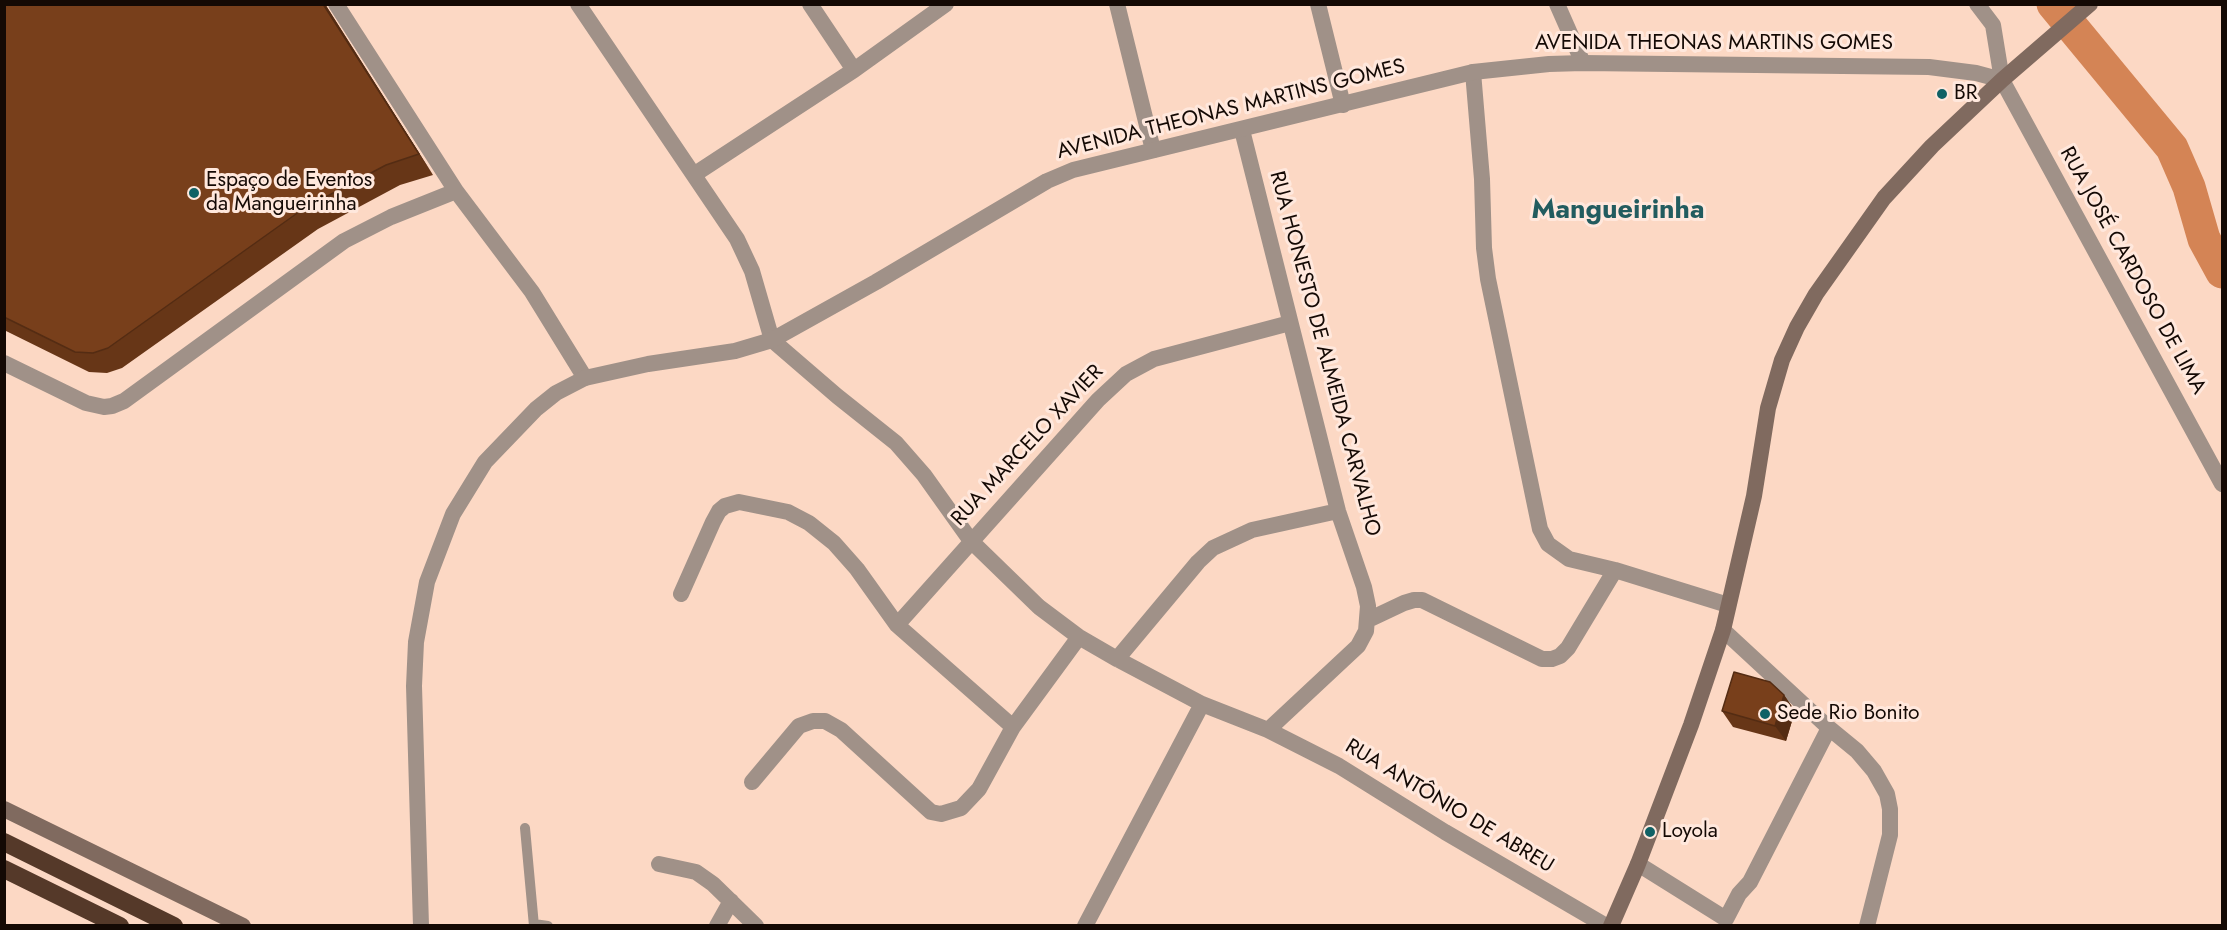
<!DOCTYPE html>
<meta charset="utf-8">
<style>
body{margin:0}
#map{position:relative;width:2227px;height:930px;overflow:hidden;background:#fcd8c4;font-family:Jost,sans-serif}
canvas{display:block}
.frame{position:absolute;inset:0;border:6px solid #140904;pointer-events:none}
</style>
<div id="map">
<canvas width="2227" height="930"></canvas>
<div class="frame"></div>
</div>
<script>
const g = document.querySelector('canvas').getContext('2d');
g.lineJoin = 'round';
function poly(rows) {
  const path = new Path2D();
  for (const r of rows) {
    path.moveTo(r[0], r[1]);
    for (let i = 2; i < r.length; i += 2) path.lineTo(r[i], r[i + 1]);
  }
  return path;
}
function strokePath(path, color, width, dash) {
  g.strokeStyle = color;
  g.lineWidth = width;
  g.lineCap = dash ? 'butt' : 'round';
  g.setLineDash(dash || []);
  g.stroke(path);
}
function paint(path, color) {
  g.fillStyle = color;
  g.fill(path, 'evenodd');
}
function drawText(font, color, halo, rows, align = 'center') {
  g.font = font + ' Jost,sans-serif';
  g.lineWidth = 6;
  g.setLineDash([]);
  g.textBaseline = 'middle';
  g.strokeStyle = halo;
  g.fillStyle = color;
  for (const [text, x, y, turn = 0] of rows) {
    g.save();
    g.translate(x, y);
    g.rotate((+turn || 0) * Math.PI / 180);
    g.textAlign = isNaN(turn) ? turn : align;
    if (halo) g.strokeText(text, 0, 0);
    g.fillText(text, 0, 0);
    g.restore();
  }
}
strokePath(poly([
 [2053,4,2172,148,2189,187,2204,239,2222,272]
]), '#d48455', 33);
strokePath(poly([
 [525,828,534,926],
 [534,924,548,926]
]), '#a09188', 10);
strokePath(poly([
 [336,4,456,191],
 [578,4,737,239,752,271,772,340,837,396,896,443,924,475,971,541,1039,607,1079,637,1117,659,1202,704,1268,730,1339,766,1445,832,1606,926],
 [810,4,854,70],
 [1117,4,1153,150],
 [1318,4,1343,105],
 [1557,4,1583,63],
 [1977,4,1993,25,2002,80,2222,484],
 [1473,72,1482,179,1484,248,1488,279,1540,529,1548,544,1569,559,1615,570,1728,605],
 [1242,130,1338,511,1364,587,1368,606,1366,631,1358,646,1268,730],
 [695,174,854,70,946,4],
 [4,363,86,403,104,407,112,406,124,401,344,241,391,217,456,191,532,292,585,378],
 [681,594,713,522,719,511,725,506,739,502,788,512,809,523,834,543,857,569,897,625,1013,727],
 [1368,620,1404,603,1414,600,1422,600,1542,659,1552,659,1560,656,1568,648,1615,570],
 [897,625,1098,400,1126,374,1154,359,1290,323],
 [1117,659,1198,562,1213,548,1252,530,1338,511],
 [1829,728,1857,751,1874,771,1887,794,1890,809,1890,835,1867,926],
 [752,782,799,726,813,721,825,721,841,730,931,812,941,814,961,808,979,789,1013,727,1079,637],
 [659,864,696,872,713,884,756,926],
 [1638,864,1726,919,1739,894,1750,882,1829,728,1723,630],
 [717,926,731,901],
 [1085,926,1202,704]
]), '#a09188', 16);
strokePath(poly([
 [421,926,414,686,416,642,427,582,453,514,485,462,536,409,556,393,585,378,648,364,735,351,772,340,876,282,1047,181,1073,170,1473,72,1549,64,1583,63,1929,67,1976,73,2002,80]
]), '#a09188', 16);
strokePath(poly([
 [4,809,243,926],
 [1611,926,1638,864,1691,725,1723,630,1754,496,1768,408,1782,360,1797,327,1816,294,1884,198,1932,146,2002,80,2090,4]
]), '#806a5f', 16);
strokePath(poly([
 [4,842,174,926],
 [4,869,120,926]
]), '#553929', 18);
paint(poly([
 [4,4,325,4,433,175,400,185,318,229,122,368,107,373,89,372,4,330],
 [1784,695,1795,711,1786,741,1733,727,1722,711]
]), '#673617');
paint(poly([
 [323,4,325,4,433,175,419,154],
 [1784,695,1795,711,1786,741,1775,726]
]), '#542c13');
const building = poly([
 [4,4,323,4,419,154,386,165,303,209,108,348,93,353,75,352,4,317,4,4],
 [1734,672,1770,682,1784,695,1775,726,1722,711,1734,672]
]);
paint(building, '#783f1b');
strokePath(building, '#542c13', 1.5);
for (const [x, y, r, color] of [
 [1942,94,6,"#106165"],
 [194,193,6,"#106165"],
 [1765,714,6,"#106165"],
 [1650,832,6,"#106165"]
]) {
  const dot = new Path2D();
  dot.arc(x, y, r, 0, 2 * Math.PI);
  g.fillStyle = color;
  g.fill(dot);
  strokePath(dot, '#ffe8dd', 2);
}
drawText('21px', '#140904', '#ffe8dd', [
 ["AVENIDA THEONAS MARTINS GOMES",1714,44],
 ["AVENIDA THEONAS MARTINS GOMES",1231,110,-14],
 ["RUA JOSÉ CARDOSO DE LIMA",2132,271,61],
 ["RUA HONESTO DE ALMEIDA CARVALHO",1324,354,75],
 ["RUA MARCELO XAVIER",1028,446,-47],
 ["RUA ANTÔNIO DE ABREU",1449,807,31]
]);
drawText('21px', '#140904', '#ffe8dd', [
 ["BR",1954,94],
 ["Espaço de Eventos",206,181],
 ["da Mangueirinha",206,205],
 ["Sede Rio Bonito",1777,714],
 ["Loyola",1662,832]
], 'left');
drawText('bold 27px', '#225c5f', '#ffe8dd', [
 ["Mangueirinha",1618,211]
]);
</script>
